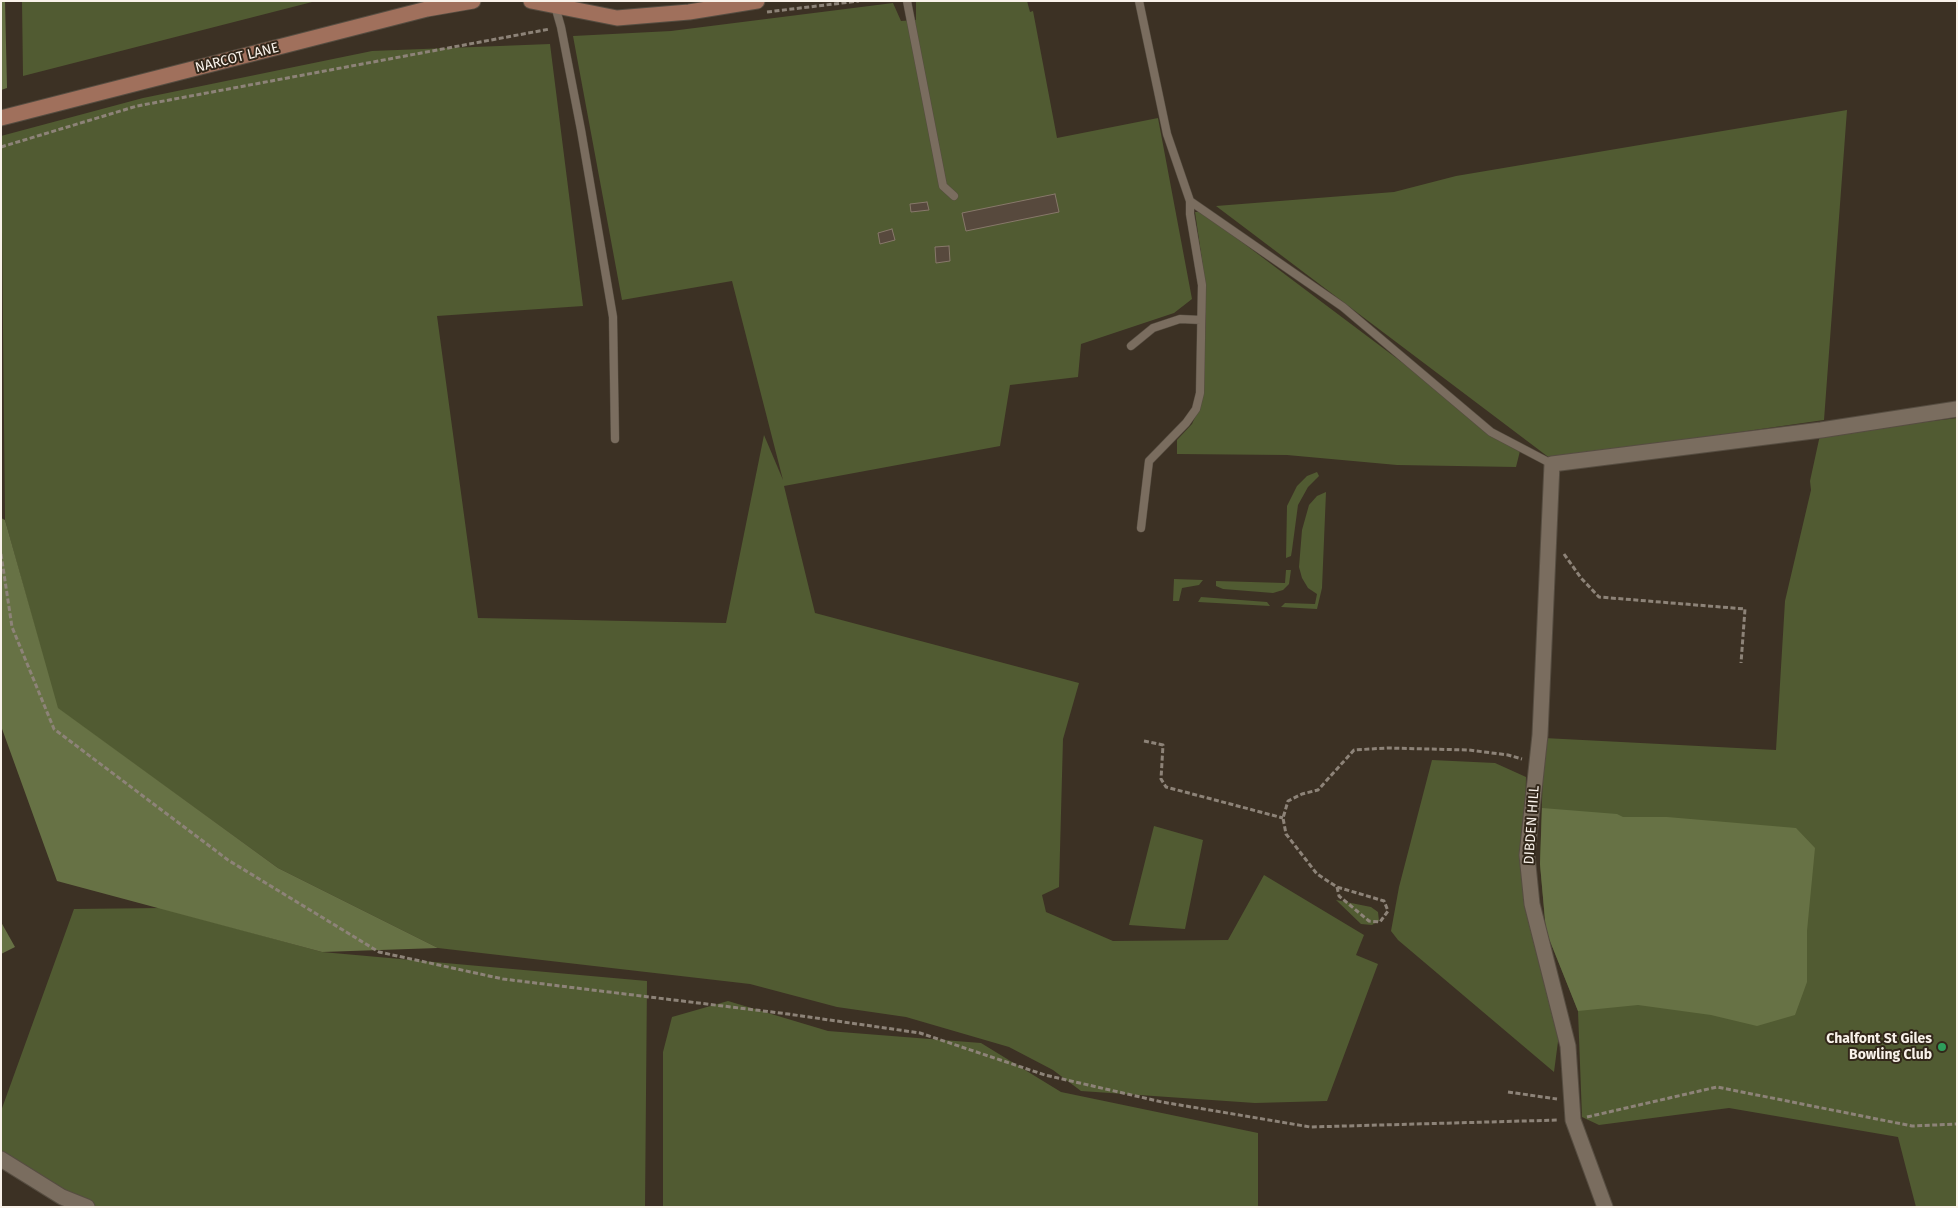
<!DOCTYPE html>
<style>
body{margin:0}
#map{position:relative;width:1958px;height:1208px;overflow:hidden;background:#3c3124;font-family:"Fira Sans",sans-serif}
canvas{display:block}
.frame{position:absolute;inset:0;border:2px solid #f9f2ea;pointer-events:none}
</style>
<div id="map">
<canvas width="1958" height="1208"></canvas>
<div class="frame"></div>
</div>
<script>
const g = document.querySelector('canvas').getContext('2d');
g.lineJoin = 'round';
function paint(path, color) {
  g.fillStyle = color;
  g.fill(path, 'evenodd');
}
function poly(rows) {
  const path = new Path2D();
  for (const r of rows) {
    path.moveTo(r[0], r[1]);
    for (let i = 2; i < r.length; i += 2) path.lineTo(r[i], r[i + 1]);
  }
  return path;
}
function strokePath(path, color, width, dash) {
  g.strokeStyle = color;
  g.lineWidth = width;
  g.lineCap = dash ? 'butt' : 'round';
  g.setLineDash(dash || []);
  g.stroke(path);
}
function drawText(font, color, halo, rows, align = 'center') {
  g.font = font + ' "Fira Sans",sans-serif';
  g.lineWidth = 4;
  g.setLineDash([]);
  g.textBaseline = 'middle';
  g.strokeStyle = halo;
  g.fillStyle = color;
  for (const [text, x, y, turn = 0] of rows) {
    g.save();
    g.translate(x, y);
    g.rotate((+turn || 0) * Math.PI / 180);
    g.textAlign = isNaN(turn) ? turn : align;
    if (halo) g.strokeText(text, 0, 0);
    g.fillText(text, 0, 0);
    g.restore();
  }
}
paint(poly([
 [22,1,316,1,23,76],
 [916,1,1027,1,1030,12,1033,11,1057,138,1158,118,1192,299,1174,313,1081,344,1078,377,1010,385,1000,446,784,486,815,613,1079,683,1063,739,1059,887,1042,895,1046,912,1113,941,1228,940,1264,875,1364,935,1356,955,1378,964,1327,1101,1255,1103,1081,1091,1053,1070,1009,1047,906,1017,837,1007,750,984,438,948,278,868,57,708,5,520,1,136,143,98,372,51,550,44,583,306,437,316,478,618,726,623,764,435,783,480,732,281,622,300,573,36,671,31,893,3,901,21,916,20],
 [1847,110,1824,420,1551,459,1216,206,1394,192,1456,176],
 [1195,212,1202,212,1520,451,1516,467,1397,465,1287,455,1177,454,1177,440,1192,424,1201,404,1206,318,1203,267],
 [1957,418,1957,1207,1916,1207,1898,1137,1729,1108,1599,1125,1582,1117,1578,1011,1546,931,1540,864,1544,738,1776,750,1785,601,1811,490,1810,481,1820,435],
 [1317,472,1319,476,1308,487,1298,505,1292,550,1291,556,1286,558,1287,506,1297,486,1307,476],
 [1326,492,1322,588,1317,609,1281,607,1285,603,1315,604,1317,594,1308,588,1302,578,1299,567,1302,530,1309,505,1317,496],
 [1286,570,1291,570,1289,584,1283,590,1273,593,1223,589,1216,586,1216,581,1285,583],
 [1174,579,1203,580,1199,585,1182,588,1179,601,1173,601],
 [1201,597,1267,602,1270,606,1198,602],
 [1432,760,1495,763,1526,777,1524,866,1559,1034,1554,1072,1398,940,1391,931,1399,887],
 [1154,826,1203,840,1185,929,1129,925],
 [1336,900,1371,907,1378,912,1379,921,1372,925,1361,924],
 [161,908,322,952,647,981,645,1207,87,1207,1,1159,1,1111,74,909],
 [728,1001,828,1031,981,1043,1061,1092,1258,1133,1258,1207,663,1207,663,1052,672,1017]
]), '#515b32');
paint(poly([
 [1,1,5,1,7,88,1,90],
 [1,518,5,520,58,708,278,868,438,948,322,952,57,881,1,726],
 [1542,808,1617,814,1623,817,1667,817,1796,828,1815,848,1807,931,1807,982,1795,1015,1757,1026,1711,1015,1638,1005,1578,1011,1546,931,1540,864],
 [1,922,15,947,1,954]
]), '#677245');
const building = poly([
 [1055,194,1059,212,966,231,962,213,1055,194],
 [927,202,929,210,911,212,910,204,927,202],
 [892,229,895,240,880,244,878,233,892,229],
 [949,246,950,261,936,263,935,247,949,246]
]);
paint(building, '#57493d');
strokePath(building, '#87786a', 1);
const lane = poly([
 [907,1,943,186,954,196],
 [1139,1,1167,134,1190,201,1343,307,1491,432,1552,464],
 [555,6,561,27,581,130,613,317,615,439],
 [1131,346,1153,328,1180,319,1201,320],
 [1141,528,1149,461,1186,423,1196,409,1200,393,1202,285,1190,214,1190,201]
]);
const street = poly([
 [1,1159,62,1197,87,1207],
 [1605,1207,1573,1120,1568,1046,1532,904,1527,855,1540,735,1552,464,1821,430,1957,409]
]);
const secondary = poly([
 [531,1,617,18,689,12,757,1],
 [1,118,427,9,473,1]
]);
strokePath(lane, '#564d41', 9);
strokePath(street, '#564d41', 17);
strokePath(secondary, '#564d41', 17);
strokePath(poly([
 [767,12,859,1],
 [1,147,137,106,550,29],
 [1,554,12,627,54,729,228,860,379,952,503,979,788,1014,920,1033,1045,1075,1162,1102,1310,1127,1559,1120],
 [1564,554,1581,578,1599,597,1745,609,1741,663],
 [1144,741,1163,745,1161,779,1166,787,1283,818],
 [1337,887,1339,896,1369,921,1380,922,1388,911,1384,901,1337,887,1317,874,1286,834,1283,818,1288,801,1302,794,1318,790,1354,750,1387,748,1469,750,1508,755,1522,759],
 [1508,1092,1557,1099],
 [1587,1117,1717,1087,1912,1126,1957,1124]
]), '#8d8378', 3, [5, 2.5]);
strokePath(lane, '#7a6d5f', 8);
strokePath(street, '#7a6d5f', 15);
strokePath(secondary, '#a0705c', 15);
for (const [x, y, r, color] of [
 [1942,1047,5,"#2e9e5b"]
]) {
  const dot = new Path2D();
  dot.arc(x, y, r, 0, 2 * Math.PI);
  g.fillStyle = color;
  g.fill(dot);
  strokePath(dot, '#32271a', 2);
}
drawText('14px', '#f9f2ea', '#32271a', [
 ["NARCOT LANE",237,58,-14],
 ["DIBDEN HILL",1532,825,-86]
]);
drawText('bold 14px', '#f9f2ea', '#32271a', [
 ["Chalfont St Giles",1932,1039],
 ["Bowling Club",1932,1055]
], 'right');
</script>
